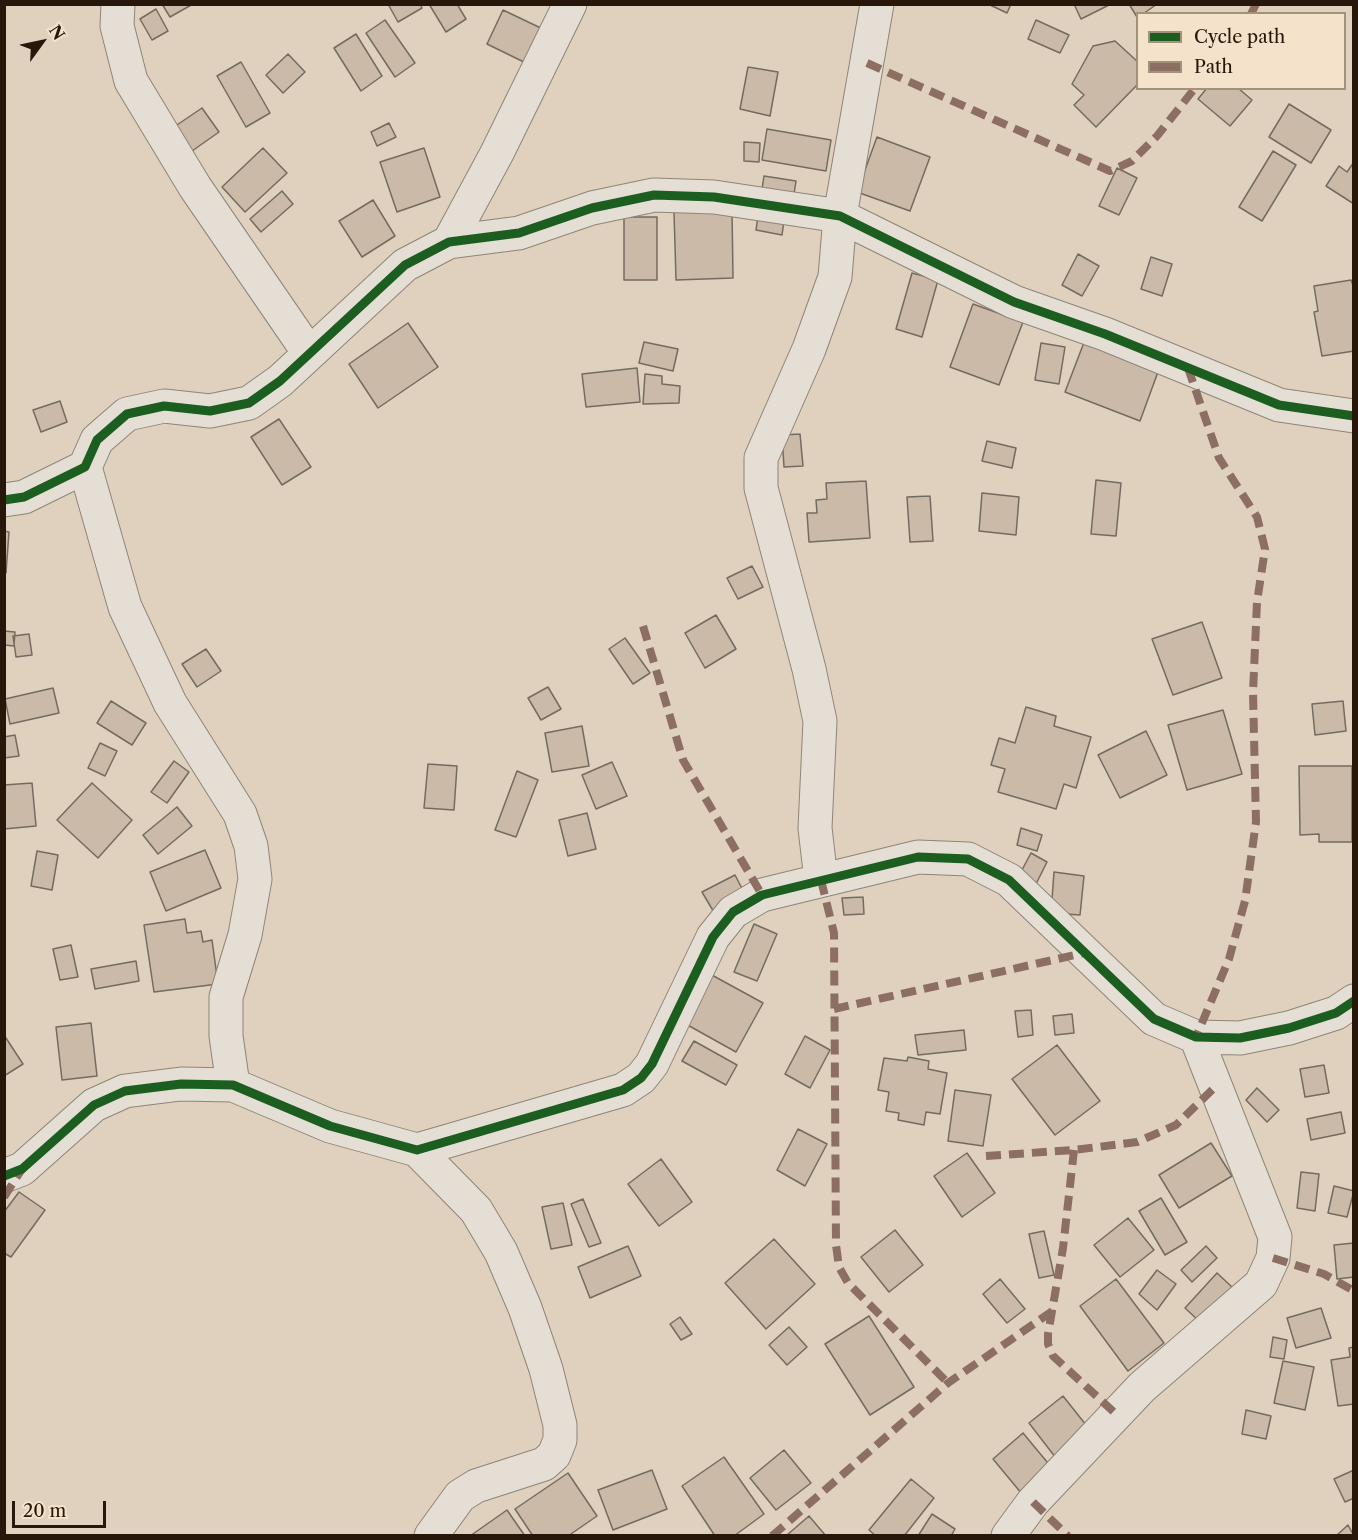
<!DOCTYPE html>
<style>
body{margin:0}
#map{position:relative;width:1358px;height:1540px;overflow:hidden;background:#dfd1bd;font-family:"Libre Caslon Text",serif}
canvas{display:block}
.frame{position:absolute;inset:0;border:6px solid #26170a;pointer-events:none}
.legend{position:absolute;left:1136px;top:12px;width:210px;height:78px;box-sizing:border-box;background:#f4e2ca;border:2px solid #a2917d;margin:0;padding:8px 10px;list-style:none;font-size:18px;color:#26170a}
.legend li{display:flex;align-items:center;gap:12px;height:30px}
.legend b{width:30px;border:2px solid #a2917d}
.north{position:absolute;left:12px;top:12px;width:60px;height:60px;-webkit-text-stroke:4px #f4e2ca;paint-order:stroke;rotate:57deg;font-size:16px;font-weight:700;line-height:24px;text-align:center;color:#26170a}
.north::after{content:'';display:block;margin:auto;width:21px;height:27px;background:#26170a;clip-path:polygon(50% 0,100% 100%,50% 72%,0 100%)}
.scale{position:absolute;left:12px;top:1501px;width:94px;height:27px;box-sizing:border-box;border:3px solid #26170a;border-top:0;padding-left:8px;font-size:18px;line-height:21px;white-space:nowrap;color:#26170a;-webkit-text-stroke:4px #f4e2ca;paint-order:stroke}
</style>
<div id="map">
<canvas width="1358" height="1540"></canvas>
<div class="frame"></div>
<ul class="legend">
<li><b style="height:8px;background:#1b5e20"></b>Cycle path</li>
<li><b style="height:8px;background:#8d6e63"></b>Path</li>
</ul>
<div class="north">N</div>
<div class="scale">20 m</div>
</div>
<script>
const g = document.querySelector('canvas').getContext('2d');
g.lineJoin = 'round';
function paint(path, color) {
  g.fillStyle = color;
  g.fill(path, 'evenodd');
}
function poly(rows) {
  const path = new Path2D();
  for (const r of rows) {
    path.moveTo(r[0], r[1]);
    for (let i = 2; i < r.length; i += 2) path.lineTo(r[i], r[i + 1]);
  }
  return path;
}
function strokePath(path, color, width, dash) {
  g.strokeStyle = color;
  g.lineWidth = width;
  g.lineCap = dash ? 'butt' : 'round';
  g.setLineDash(dash || []);
  g.stroke(path);
}
const building = poly([
 [162,4,193,4,170,17,162,4],
 [388,4,420,4,422,8,398,22,388,4],
 [429,4,457,4,466,19,446,32,429,4],
 [988,4,1011,4,1007,13,988,4],
 [1074,4,1109,4,1109,5,1081,19,1074,4],
 [1129,4,1157,4,1143,14,1138,14,1137,17,1129,4],
 [156,9,168,31,152,40,140,19,156,9],
 [503,10,547,31,530,65,487,44,503,10],
 [385,20,415,63,395,77,366,33,385,20],
 [1036,20,1069,35,1060,53,1028,39,1036,20],
 [356,34,382,76,361,91,334,48,356,34],
 [1115,41,1138,62,1138,84,1096,127,1074,105,1084,95,1072,84,1093,46,1115,41],
 [288,54,305,72,283,93,266,75,288,54],
 [241,62,270,113,246,127,217,76,241,62],
 [748,67,778,72,770,116,740,109,748,67],
 [1207,88,1238,88,1252,100,1230,126,1198,99,1207,88],
 [1289,104,1331,130,1311,163,1269,137,1289,104],
 [202,108,219,132,185,156,168,131,202,108],
 [389,123,396,137,377,146,371,132,389,123],
 [767,129,831,140,826,171,762,160,767,129],
 [877,137,930,157,910,211,857,192,877,137],
 [744,142,760,143,759,162,744,161,744,142],
 [263,148,287,173,245,212,222,187,263,148],
 [424,148,440,197,397,212,380,162,424,148],
 [1273,151,1296,165,1262,221,1239,207,1273,151],
 [1354,162,1354,204,1326,186,1339,166,1347,172,1354,162],
 [1117,168,1137,178,1119,215,1099,206,1117,168],
 [764,176,796,181,794,194,762,189,764,176],
 [282,191,293,204,261,232,250,219,282,191],
 [373,200,395,236,362,257,339,221,373,200],
 [759,209,785,214,782,235,756,230,759,209],
 [732,211,733,278,676,280,674,212,732,211],
 [624,217,657,217,657,280,624,280,624,217],
 [1078,254,1099,266,1082,296,1062,285,1078,254],
 [1151,257,1172,264,1162,296,1141,289,1151,257],
 [912,273,938,280,922,337,896,329,912,273],
 [1351,280,1354,288,1354,351,1322,356,1314,312,1318,311,1314,286,1351,280],
 [973,304,1023,322,999,385,950,367,973,304],
 [408,323,438,367,378,408,349,364,408,323],
 [1088,332,1162,361,1140,421,1065,392,1088,332],
 [644,342,678,349,673,371,639,363,644,342],
 [1041,343,1065,347,1059,384,1035,380,1041,343],
 [637,368,640,402,586,407,582,374,637,368],
 [645,374,662,376,662,384,680,386,679,403,643,404,645,374],
 [60,401,67,422,41,432,33,410,60,401],
 [279,419,311,467,282,485,251,437,279,419],
 [800,434,803,466,784,467,782,435,800,434],
 [987,441,1016,448,1012,468,982,461,987,441],
 [1096,480,1121,483,1116,536,1091,534,1096,480],
 [866,481,870,538,809,542,807,513,817,513,816,500,827,499,826,483,866,481],
 [982,493,1019,497,1016,535,979,531,982,493],
 [930,496,933,541,910,542,907,497,930,496],
 [4,531,9,532,6,573,4,573,4,531],
 [752,566,763,587,738,599,727,578,752,566],
 [716,615,736,649,705,668,685,633,716,615],
 [1202,622,1222,678,1173,695,1152,639,1202,622],
 [4,631,15,632,14,646,4,645,4,631],
 [29,634,32,655,16,657,13,636,29,634],
 [625,638,650,673,633,684,609,649,625,638],
 [206,649,221,671,197,687,182,664,206,649],
 [548,687,561,709,541,720,528,698,548,687],
 [53,688,59,713,10,724,5,699,53,688],
 [111,701,146,723,132,745,97,723,111,701],
 [1343,701,1346,731,1315,735,1312,704,1343,701],
 [1026,707,1056,716,1054,726,1091,737,1076,788,1064,784,1056,809,998,792,1005,769,991,765,999,738,1015,743,1026,707],
 [1223,710,1242,774,1187,790,1168,725,1223,710],
 [582,726,589,766,552,772,545,733,582,726],
 [1146,731,1167,775,1120,798,1098,755,1146,731],
 [15,735,19,756,4,758,4,737,15,735],
 [100,743,117,751,105,776,88,768,100,743],
 [174,761,189,772,167,803,151,792,174,761],
 [612,762,627,796,596,809,582,775,612,762],
 [428,764,457,766,454,810,424,808,428,764],
 [1299,766,1352,766,1352,842,1319,842,1319,834,1300,835,1299,766],
 [517,771,538,780,516,837,495,830,517,771],
 [32,783,36,826,4,829,4,785,32,783],
 [92,783,132,820,98,858,57,820,92,783],
 [177,807,192,826,158,854,143,835,177,807],
 [587,813,596,849,568,856,559,820,587,813],
 [1021,828,1042,835,1037,851,1017,845,1021,828],
 [205,850,221,888,166,911,150,872,205,850],
 [37,851,58,855,52,890,31,886,37,851],
 [1031,853,1047,862,1032,892,1015,883,1031,853],
 [1054,872,1084,876,1080,915,1051,913,1054,872],
 [735,875,749,902,718,919,702,892,735,875],
 [863,897,864,914,844,915,842,898,863,897],
 [185,919,187,933,201,931,203,942,212,940,218,984,154,992,144,925,185,919],
 [754,924,777,934,757,981,734,972,754,924],
 [71,945,78,977,60,980,53,949,71,945],
 [136,961,139,981,95,989,91,969,136,961],
 [710,974,763,1003,736,1052,684,1023,710,974],
 [1031,1010,1033,1035,1018,1037,1015,1011,1031,1010],
 [1072,1014,1074,1033,1055,1035,1053,1016,1072,1014],
 [91,1023,97,1076,62,1080,56,1027,91,1023],
 [964,1030,966,1050,918,1055,915,1035,964,1030],
 [4,1035,23,1064,4,1076,4,1035],
 [805,1036,830,1050,810,1088,785,1074,805,1036],
 [694,1041,737,1065,726,1085,682,1061,694,1041],
 [1057,1045,1100,1101,1055,1135,1012,1079,1057,1045],
 [908,1057,929,1061,928,1069,947,1073,940,1114,926,1112,924,1125,898,1120,899,1113,886,1111,889,1092,878,1090,884,1058,907,1061,908,1057],
 [1324,1065,1329,1093,1305,1097,1300,1069,1324,1065],
 [1257,1088,1279,1110,1267,1122,1246,1100,1257,1088],
 [955,1090,991,1095,983,1146,948,1141,955,1090],
 [1341,1112,1345,1133,1311,1140,1307,1119,1341,1112],
 [798,1129,827,1144,805,1186,777,1170,798,1129],
 [1211,1143,1232,1176,1179,1208,1159,1175,1211,1143],
 [967,1153,995,1193,962,1217,934,1176,967,1153],
 [661,1159,692,1202,659,1226,628,1184,661,1159],
 [1301,1172,1319,1174,1315,1211,1297,1208,1301,1172],
 [1334,1186,1354,1191,1347,1217,1328,1213,1334,1186],
 [19,1192,45,1210,11,1257,4,1253,4,1212,19,1192],
 [1161,1198,1187,1242,1165,1255,1139,1211,1161,1198],
 [583,1199,601,1243,589,1247,571,1204,583,1199],
 [563,1203,572,1245,551,1249,542,1207,563,1203],
 [1128,1218,1154,1250,1120,1277,1094,1245,1128,1218],
 [895,1230,923,1265,889,1292,861,1257,895,1230],
 [1044,1231,1054,1275,1039,1278,1029,1234,1044,1231],
 [774,1239,815,1284,766,1329,725,1283,774,1239],
 [1354,1243,1354,1277,1337,1279,1334,1245,1354,1243],
 [628,1246,641,1276,590,1298,578,1267,628,1246],
 [1206,1246,1217,1258,1192,1282,1181,1270,1206,1246],
 [1157,1270,1176,1284,1157,1310,1139,1294,1157,1270],
 [1217,1273,1232,1287,1200,1322,1185,1308,1217,1273],
 [1000,1279,1025,1309,1007,1323,983,1294,1000,1279],
 [1116,1279,1164,1343,1128,1371,1080,1306,1116,1279],
 [1321,1308,1331,1338,1296,1348,1287,1318,1321,1308],
 [869,1316,914,1387,870,1415,825,1344,869,1316],
 [680,1317,692,1334,681,1340,670,1324,680,1317],
 [789,1327,807,1347,787,1365,769,1345,789,1327],
 [1273,1337,1287,1340,1284,1359,1270,1357,1273,1337],
 [1354,1347,1354,1404,1338,1406,1331,1360,1350,1357,1349,1348,1354,1347],
 [1283,1361,1314,1367,1305,1410,1274,1403,1283,1361],
 [1063,1396,1094,1435,1059,1462,1029,1423,1063,1396],
 [1246,1410,1271,1416,1266,1439,1242,1434,1246,1410],
 [1023,1433,1052,1468,1022,1494,993,1459,1023,1433],
 [784,1450,811,1483,776,1510,750,1478,784,1450],
 [724,1457,764,1514,734,1536,715,1536,682,1486,724,1457],
 [652,1470,667,1509,613,1530,598,1490,652,1470],
 [1354,1470,1354,1498,1345,1502,1334,1479,1354,1470],
 [568,1473,597,1516,568,1536,533,1536,515,1509,568,1473],
 [911,1479,934,1498,904,1536,876,1536,869,1530,911,1479],
 [507,1510,525,1536,470,1536,507,1510],
 [932,1514,955,1529,951,1536,918,1536,932,1514],
 [809,1516,826,1536,787,1536,787,1535,809,1516],
 [1348,1525,1354,1536,1336,1536,1348,1525]
]);
paint(building, '#ccbaa9');
strokePath(building, '#746b60', 1.5);
const minor = poly([
 [118,4,117,26,131,81,195,187,309,353],
 [449,242,497,153,570,4],
 [85,467,125,607,170,703,240,814,251,846,255,879,245,935,226,997,226,1036,233,1085],
 [4,500,24,497,85,467,97,440,127,414,164,406,210,411,249,403,280,381,405,265,449,242,519,233,592,208,654,195,714,197,840,216,1014,302,1105,334,1279,405,1354,416],
 [821,880,815,828,820,721,809,669,761,488,761,458,809,349,835,277,840,216,877,4],
 [417,1150,476,1210,501,1252,525,1308,546,1369,560,1425,560,1440,554,1455,544,1464,476,1486,460,1496,431,1536],
 [4,1176,22,1169,94,1105,125,1091,181,1084,233,1085,330,1126,417,1150,623,1090,641,1078,652,1064,713,937,733,912,762,895,918,857,968,859,1009,880,1154,1019,1196,1037,1240,1038,1289,1028,1336,1013,1354,1001],
 [1008,1536,1033,1502,1142,1387,1261,1284,1273,1258,1275,1237,1196,1037]
]);
strokePath(minor, '#8e8578', 35);
strokePath(minor, '#e5ded4', 33);
strokePath(poly([
 [1251,14,1256,4],
 [867,63,1110,171,1132,161,1157,136,1195,88],
 [1188,368,1219,458,1257,517,1265,549,1257,602,1253,693,1256,822,1245,901,1229,959,1196,1037],
 [643,626,683,760,762,895],
 [821,880,834,933,836,1245,839,1267,848,1283,948,1383],
 [834,1009,1084,953],
 [1074,1150,1063,1248,1048,1334,1048,1344,1053,1356,1116,1414],
 [986,1156,1074,1150,1137,1142,1176,1125,1216,1086],
 [4,1197,22,1169],
 [1273,1258,1324,1274,1354,1291],
 [1033,1502,1068,1536],
 [772,1536,948,1383,1054,1310]
]), '#8d6e63', 8, [15, 8]);
strokePath(poly([
 [4,500,24,497,85,467,97,440,127,414,164,406,210,411,249,403,280,381,405,265,449,242,519,233,592,208,654,195,714,197,840,216,1014,302,1105,334,1279,405,1354,416],
 [4,1176,22,1169,94,1105,125,1091,181,1084,233,1085,330,1126,417,1150,623,1090,641,1078,652,1064,713,937,733,912,762,895,918,857,968,859,1009,880,1154,1019,1196,1037,1240,1038,1289,1028,1336,1013,1354,1001]
]), '#1b5e20', 9);
</script>
